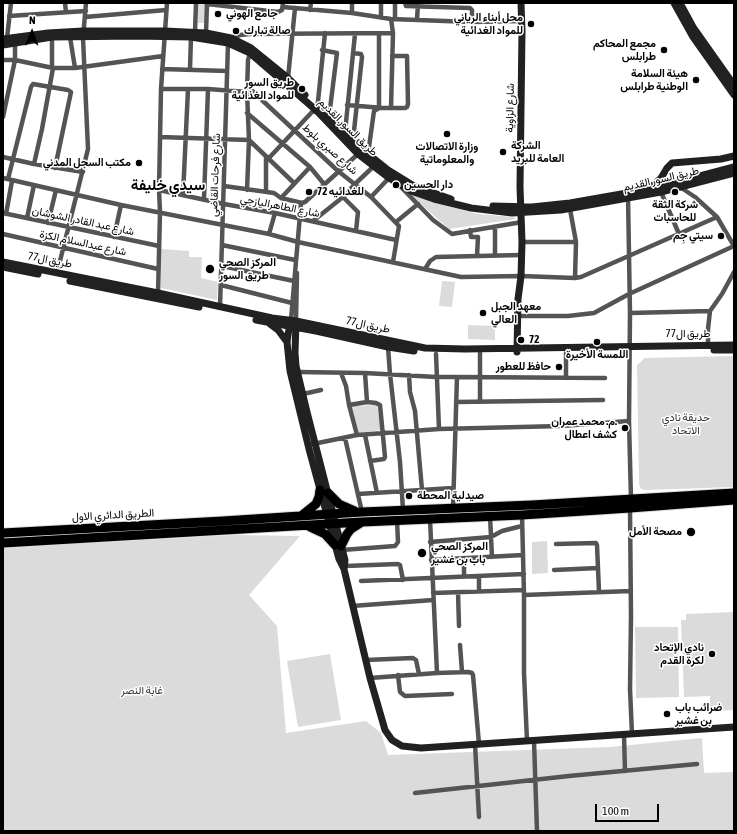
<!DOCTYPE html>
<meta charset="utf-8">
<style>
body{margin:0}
#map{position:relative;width:737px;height:834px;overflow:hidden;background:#fff;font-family:"Asap Condensed",sans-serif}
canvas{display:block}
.frame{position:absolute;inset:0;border:4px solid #000;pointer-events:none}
.north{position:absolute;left:12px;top:12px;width:40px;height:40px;-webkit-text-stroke:3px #fff;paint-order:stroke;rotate:1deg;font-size:11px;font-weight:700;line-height:16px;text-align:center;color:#000}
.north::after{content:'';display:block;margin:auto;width:14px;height:18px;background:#000;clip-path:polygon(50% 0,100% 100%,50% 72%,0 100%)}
.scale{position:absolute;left:595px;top:804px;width:64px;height:18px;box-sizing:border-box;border:2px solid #000;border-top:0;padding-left:5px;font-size:12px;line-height:14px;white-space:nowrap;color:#000;-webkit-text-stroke:3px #fff;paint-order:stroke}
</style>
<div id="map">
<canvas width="737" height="834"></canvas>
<div class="frame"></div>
<div class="north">N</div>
<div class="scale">100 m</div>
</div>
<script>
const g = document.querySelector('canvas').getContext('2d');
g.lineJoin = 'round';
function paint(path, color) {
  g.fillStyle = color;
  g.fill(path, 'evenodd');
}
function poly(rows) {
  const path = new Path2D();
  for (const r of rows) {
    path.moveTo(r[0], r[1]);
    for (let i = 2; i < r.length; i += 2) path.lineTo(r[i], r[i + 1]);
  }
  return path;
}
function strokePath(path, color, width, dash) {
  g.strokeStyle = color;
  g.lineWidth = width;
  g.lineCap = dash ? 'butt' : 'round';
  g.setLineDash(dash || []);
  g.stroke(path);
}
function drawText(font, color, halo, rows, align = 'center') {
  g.font = font + ' "Asap Condensed",Vazirmatn,sans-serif';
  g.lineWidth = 3;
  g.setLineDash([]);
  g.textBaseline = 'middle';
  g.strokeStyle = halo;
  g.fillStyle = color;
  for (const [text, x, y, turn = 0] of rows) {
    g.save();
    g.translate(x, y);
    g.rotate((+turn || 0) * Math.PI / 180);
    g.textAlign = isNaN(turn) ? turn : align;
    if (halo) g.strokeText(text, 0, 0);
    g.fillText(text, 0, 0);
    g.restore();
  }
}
paint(poly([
 [198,3,205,3,205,23,198,23],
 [406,191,440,204,478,214,514,217,516,219,449,229],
 [161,249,189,251,189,257,202,257,201,278,218,282,217,300,161,288],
 [442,281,455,282,452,307,439,306],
 [468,325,495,326,495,340,468,339],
 [734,356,734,487,645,490,641,489,639,484,637,365,642,361,644,358],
 [377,405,381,430,358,433,350,406],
 [233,535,300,536,249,595,277,626,286,733,366,721,381,733,388,755,610,747,702,738,704,773,734,772,734,831,3,831,3,548],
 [547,541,548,573,532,574,532,542],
 [734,612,734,710,710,711,710,696,684,697,681,620,686,620,686,614],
 [635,627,678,627,679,697,636,698],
 [330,654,341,720,298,727,287,661]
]), '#dbdbdb');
const highway = poly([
 [328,493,339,504,355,511],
 [301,516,316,504,319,497,320,490],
 [310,527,325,534,335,545],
 [3,533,223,521,362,512,532,505,734,493],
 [3,543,362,522,522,515,630,508,734,500],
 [341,546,347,534,351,529,362,522]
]);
strokePath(highway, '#dbdbdb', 11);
strokePath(poly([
 [65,3,66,12],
 [352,3,352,13],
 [405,3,406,6,470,8,472,10,472,22],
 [207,4,278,12,282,10,283,3],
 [283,7,352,13,391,19,472,22,522,21],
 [310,10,311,3],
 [9,16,86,11],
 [85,17,166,10],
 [381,17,381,3],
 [395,19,395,3],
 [417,20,418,3],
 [195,32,196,3],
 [206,33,207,3],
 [70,37,75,68],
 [7,38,11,3],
 [322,50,337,53,329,117],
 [353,53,361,54,362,57,353,140],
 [3,60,15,60,53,68,75,68,163,56],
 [52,67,52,37],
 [162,69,227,71],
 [190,69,191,37],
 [288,78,295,8],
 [248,87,338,171,371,197,399,226,393,262],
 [161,89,208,89,247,92],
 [347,105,383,108,405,108,407,107,408,104,407,56,392,56],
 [391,108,393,33,391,19],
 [247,113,310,167,324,184],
 [3,117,15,60,15,42],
 [345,132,355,34],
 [160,137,249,140,294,183],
 [368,154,374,111,379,108,379,33],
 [3,157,34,164,83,172],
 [266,157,266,192],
 [268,159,312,112,317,111,325,33],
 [34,164,42,129,53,68],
 [3,178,121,205,269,234,298,242,461,277,521,276,575,278,581,277,717,217],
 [8,179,31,87,33,84,68,90,71,92,55,168],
 [224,186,274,193,281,198,302,203,305,202,358,154],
 [400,186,433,220,452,234,522,222],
 [680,187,695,197,717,217,734,246],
 [159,190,224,204,275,213,396,240],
 [247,190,249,140,247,92,248,60,250,53],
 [661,192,679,234],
 [183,195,188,89],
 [628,196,630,313,629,421,631,500],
 [343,197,358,212,356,231],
 [371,197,389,178],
 [281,198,310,167],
 [204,199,208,89],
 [570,209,576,242],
 [3,213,159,246],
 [6,214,12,181],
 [27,218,34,185],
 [313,221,343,197,355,184,374,166],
 [396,222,418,204],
 [48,223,56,190],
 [495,227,495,255],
 [470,230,471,237,478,237,477,256],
 [3,234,158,269],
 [269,234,275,213],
 [114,237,121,205],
 [522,242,576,242,575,278],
 [222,245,295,260],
 [222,266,294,281],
 [425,269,430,261,436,257,521,255],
 [57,273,88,149,83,38,86,3],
 [221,285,292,303],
 [158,295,160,212,159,190,161,89,167,3],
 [220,307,228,43,231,38,240,35,250,34,393,33],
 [630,313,710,311],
 [518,316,568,316,594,313,629,294,734,246],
 [291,320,301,203],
 [296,321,297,273],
 [708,345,708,329,710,311,722,294,734,272],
 [388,347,390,374,400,462,403,510],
 [480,353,480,401],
 [566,353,566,378],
 [436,354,439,429],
 [298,372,365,373,436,377,457,377],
 [341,373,346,386,349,405,357,435],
 [365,373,367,402],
 [409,375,410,392,415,411,422,490],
 [303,394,321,390],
 [456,402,603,400],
 [349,405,367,402,376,403,380,405,385,457,384,459,370,461],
 [365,435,377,493],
 [345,438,362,512],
 [313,444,357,435,439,429,561,426,629,421],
 [358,494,453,488],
 [630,508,631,616,630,689,632,734],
 [453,509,457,377,605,378],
 [522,515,524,595,524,673,527,741],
 [490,516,492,557],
 [430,519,437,673],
 [430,542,491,537,502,531,522,526],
 [556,544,596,543,597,545,599,592],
 [342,550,395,546,398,542,397,520],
 [464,558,464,577],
 [431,560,523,555],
 [345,566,398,564,400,565,403,580],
 [554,570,598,568],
 [479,576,479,591],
 [361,581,524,574],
 [458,592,459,626],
 [433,593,524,590],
 [524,595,631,591],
 [352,606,433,600],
 [460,645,462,672],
 [366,660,413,658,416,660,419,674],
 [398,675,400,692,405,696,452,694],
 [370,678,437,673,468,672,472,673,473,675,479,744],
 [624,735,625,771],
 [534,741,537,831],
 [475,744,479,817],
 [415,793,569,776,697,764]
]), '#545454', 4.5);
strokePath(poly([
 [674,3,693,37,734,95],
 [680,3,693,27,734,85],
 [3,39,48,33,83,31,165,31,206,33,231,38,251,48,288,78,305,95],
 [3,45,52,37,136,36,191,37,228,43,250,53,317,111,358,154,389,178,411,191,434,199,471,208,512,213,561,210,661,192,734,173],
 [321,110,368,154,388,170,414,186,451,199],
 [650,188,661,178,667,168,672,163,721,159,734,156],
 [493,206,532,207,570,203,627,193,662,186,734,167],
 [3,262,158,293,272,318,296,321,425,348,465,349,734,345],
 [3,267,38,274],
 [70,281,199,307],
 [256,320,316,331,388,347,414,351],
 [296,321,295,353,296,366,307,412,345,560,344,569,370,678,385,730,392,740,402,746,421,748,734,727],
 [290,322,287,342,290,371,309,449,339,559,344,569],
 [270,324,278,330,287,342],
 [714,350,734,350],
 [517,352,518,299,521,276,522,242,520,187,522,31,521,3]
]), '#212121', 7);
strokePath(highway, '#000', 9);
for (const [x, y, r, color] of [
 [218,14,4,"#000"],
 [531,24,4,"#000"],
 [236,31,4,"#000"],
 [664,50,4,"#000"],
 [696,80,4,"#000"],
 [302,89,4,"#000"],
 [447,134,4,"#000"],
 [503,152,4,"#000"],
 [139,163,4,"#000"],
 [396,185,4,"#000"],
 [309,192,4,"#000"],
 [675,192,4,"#000"],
 [721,236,4,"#000"],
 [210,269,5,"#000"],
 [483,313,4,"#000"],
 [521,340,4,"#000"],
 [597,342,4,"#000"],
 [559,367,4,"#000"],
 [625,428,4,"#000"],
 [409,496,4,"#000"],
 [691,532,5,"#000"],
 [422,553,5,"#000"],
 [712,654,4,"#000"],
 [667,714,4,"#000"]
]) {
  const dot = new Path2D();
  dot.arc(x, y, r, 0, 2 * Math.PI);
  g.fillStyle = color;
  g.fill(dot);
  strokePath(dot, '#fff', 1.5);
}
drawText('bold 11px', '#000', '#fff', [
 ["جامع الهوني",226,14],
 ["محل أبناء الرياني",523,18,"right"],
 ["للمواد الغدائية",523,31,"right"],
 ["صالة تبارك",244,31],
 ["مجمع المحاكم",656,44,"right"],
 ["طرابلس",656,57,"right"],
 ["هيئة السلامة",688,74,"right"],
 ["الوطنية طرابلس",688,87,"right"],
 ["طريق السور",294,83,"right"],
 ["للمواد الغذائية",294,96,"right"],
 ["الشركة",511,146],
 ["العامة للبريد",511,159],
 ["وزارة الاتصالات",447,147,"center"],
 ["والمعلوماتية",447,160,"center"],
 ["مكتب السجل المدني",131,163,"right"],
 ["دار الحسين",404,185],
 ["72 للغدائيه",317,192],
 ["شركة الثقة",675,205,"center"],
 ["للحاسبات",675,218,"center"],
 ["سيتي جِم",713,236,"right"],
 ["المركز الصحي",219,263],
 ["طريق السور",219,276],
 ["معهد الجبل",491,307],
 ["العالي",491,320],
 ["72",529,340],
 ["اللمسة الأخيرة",597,355,"center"],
 ["حافظ للعطور",551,367,"right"],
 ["م. محمد عمران.",617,422,"right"],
 ["كشف اعطال",617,435,"right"],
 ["صيدلية المحطة",417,496],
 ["مصحة الأمل",682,532,"right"],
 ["المركز الصحي",431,547],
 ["باب بن غشير",431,560],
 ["نادي الإتحاد",704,648,"right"],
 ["لكرة القدم",704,661,"right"],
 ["ضرائب باب",675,708],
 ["بن غشير",675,721]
], 'left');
drawText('11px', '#000', '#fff', [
 ["شارع الزاوية",510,108,-89],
 ["طريق السور القديم",348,127,44],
 ["شارع صبري بلوط",330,149,42],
 ["شارع فرحات القاضي",215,175,-88],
 ["طريق السور القديم",661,179,-13],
 ["شارع الطاهراليازجي",280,206,11],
 ["شارع عبد القادر الشوشان",83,221,12],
 ["شارع عبدالسلام الكزة",83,243,12],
 ["طريق ال77",50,260,11],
 ["طريق ال77",368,325,12],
 ["طريق ال77",688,334],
 ["الطريق الدائري الاول",113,515,-3]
]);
drawText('11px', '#323232', '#fff', [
 ["حديقة نادي",686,418],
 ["الاتحاد",686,431],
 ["غابة النصر",142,691]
]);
drawText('bold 15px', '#000', '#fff', [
 ["سيدي خليفة",168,185]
]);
</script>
